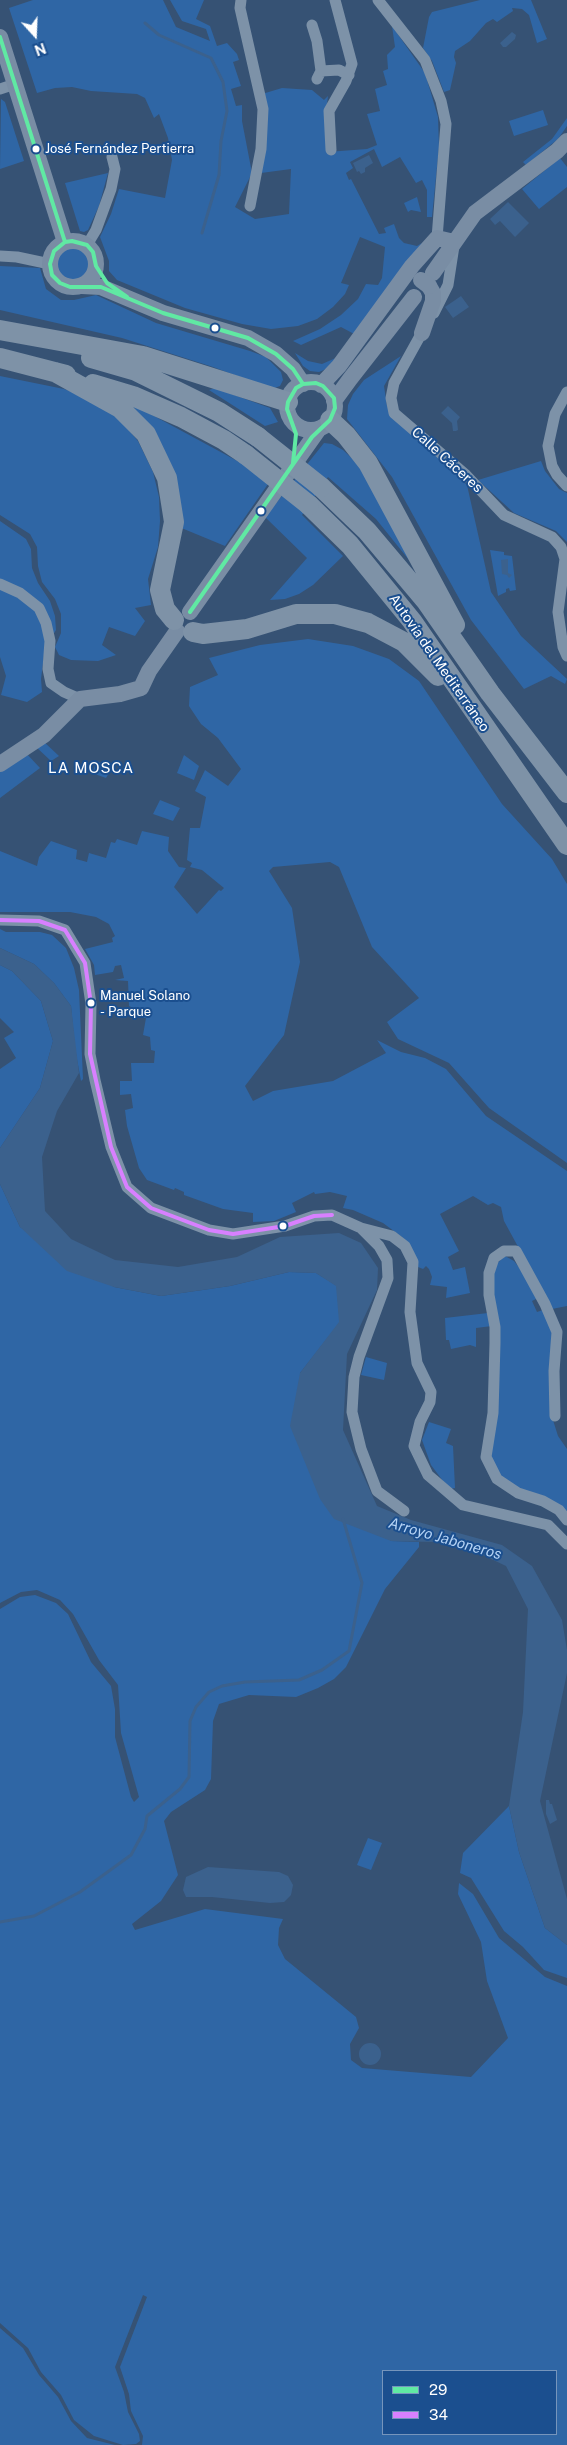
<!DOCTYPE html>
<meta charset="utf-8">
<style>
body{margin:0}
#map{position:relative;width:567px;height:2445px;overflow:hidden;background:#365274;font-family:"Public Sans",sans-serif}
canvas{display:block}
.legend{position:absolute;left:382px;top:2370px;width:175px;height:65px;box-sizing:border-box;background:#1b4f8f;border:1px solid #7695bc;margin:0;padding:6px 9px;list-style:none;font-size:15px;color:#fff}
.legend li{display:flex;align-items:center;gap:10px;height:25px}
.legend b{width:25px;border:1px solid #7695bc}
.north{position:absolute;left:10px;top:10px;width:50px;height:50px;-webkit-text-stroke:4px #1b4f8f;paint-order:stroke;rotate:160deg;font-size:14px;font-weight:700;line-height:20px;text-align:center;color:#fff}
.north::after{content:'';display:block;margin:auto;width:18px;height:22px;background:#fff;clip-path:polygon(50% 0,100% 100%,50% 72%,0 100%)}
</style>
<div id="map">
<canvas width="567" height="2445"></canvas>
<ul class="legend">
<li><b style="height:6px;background:#60e9a3"></b>29</li>
<li><b style="height:6px;background:#d880ff"></b>34</li>
</ul>
<div class="north">N</div>
</div>
<script>
const g = document.querySelector('canvas').getContext('2d');
g.lineJoin = 'round';
function paint(path, color) {
  g.fillStyle = color;
  g.fill(path, 'evenodd');
}
function poly(rows) {
  const path = new Path2D();
  for (const r of rows) {
    if (r.length === 3) {
      path.moveTo(r[0] + r[2], r[1]);
      path.arc(r[0], r[1], r[2], 0, 2 * Math.PI);
      continue;
    }
    path.moveTo(r[0], r[1]);
    for (let i = 2; i < r.length; i += 2) path.lineTo(r[i], r[i + 1]);
  }
  return path;
}
function strokePath(path, color, width, dash) {
  g.strokeStyle = color;
  g.lineWidth = width;
  g.lineCap = dash ? 'butt' : 'round';
  g.setLineDash(dash || []);
  g.stroke(path);
}
function drawText(font, color, halo, rows, align = 'center') {
  g.font = font + ' "Public Sans",sans-serif';
  g.lineWidth = 4;
  g.setLineDash([]);
  g.textBaseline = 'middle';
  g.strokeStyle = halo;
  g.fillStyle = color;
  for (const [text, x, y, turn = 0] of rows) {
    g.save();
    g.translate(x, y);
    g.rotate((+turn || 0) * Math.PI / 180);
    g.textAlign = isNaN(turn) ? turn : align;
    if (halo) g.strokeText(text, 0, 0);
    g.fillText(text, 0, 0);
    g.restore();
  }
}
paint(poly([
 [33,0,163,0,176,27,210,41,206,29,182,21,170,0,204,0,196,19,210,26,217,46,227,43,237,54,239,60,233,62,241,86,231,89,236,106,242,105,242,121,252,173,235,207,255,219,289,214,291,169,261,173,262,94,282,88,312,90,324,100,328,96,326,112,327,152,367,149,377,145,367,114,380,111,375,89,387,85,383,71,388,69,387,55,395,47,392,26,425,73,438,117,439,147,432,217,427,217,427,190,422,180,416,183,400,157,382,167,374,149,350,162,353,168,346,173,349,180,351,179,379,234,386,233,384,228,394,224,399,238,404,243,417,246,422,243,356,335,341,327,301,345,293,341,320,329,341,315,358,299,366,284,378,285,382,278,385,247,360,237,341,283,349,285,345,294,333,307,317,319,298,326,271,329,242,324,185,308,117,280,109,271,109,261,100,237,111,214,119,189,165,198,172,160,168,138,159,114,154,118,145,98,137,94,91,91,72,87,55,88,37,93,9,8],
 [480,0,531,0,547,39,537,43,529,15,522,9,512,8,513,11,497,22,493,19,486,23,470,41,455,51,454,57,456,63,450,90,444,92,432,61,423,48,429,17,432,12],
 [1,99,5,102,24,161,0,169],
 [543,110,548,125,514,136,509,121],
 [567,118,567,126,558,139,526,165,523,162,552,139],
 [560,158,567,167,567,187,539,209,522,189],
 [108,173,99,206,88,230,84,232,80,231,65,183],
 [417,197,421,212,411,210,408,212,404,203],
 [73,264,16],
 [0,266,40,268,46,289,61,300,74,300,96,295,156,323,250,351,266,357,281,372,283,380,280,386,272,389,213,367,122,338,0,310],
 [295,353,308,361,322,364,338,357,326,369,319,372,310,371,303,366],
 [401,356,384,386,387,406,467,485,491,592,521,636,567,679,565,684,551,676,524,689,471,620,392,477,347,419,348,405,353,394,364,380],
 [0,376,64,389,80,395,116,415,138,441,153,472,159,497,160,521,158,547,148,579,151,605,135,608,145,621,135,636,109,627,102,645,116,655,98,661,71,660,59,655,55,647,61,633,61,614,55,599,42,582,38,566,37,547,30,534,0,515],
 [215,388,270,408,278,422,265,426,209,390],
 [130,403,241,463,268,484,225,546,179,527,147,424],
 [324,443,332,444,343,450,359,465,413,565,376,519,328,477,302,515,343,556,313,585,299,594,285,599,270,600,307,558,265,517],
 [541,461,545,471,559,489,567,493,567,542,556,531,514,513,478,480],
 [0,521,26,539,31,549,32,568,38,583,50,601,55,616,56,630,53,635,49,621,0,580],
 [490,550,504,552,504,555,512,556,516,590,510,591,509,588,506,589,506,592,498,596],
 [0,588,30,604,39,616,46,639,41,679,42,692,27,702,1,695,6,676,0,657],
 [308,639,353,646,389,659,419,681,502,804,552,859,567,884,567,1163,489,1108,449,1063,398,1039,387,1022,419,998,372,947,339,867,330,862,273,867,269,871,292,908,300,962,284,1035,245,1086,253,1101,273,1091,333,1081,386,1053,377,1040,401,1052,425,1058,446,1069,486,1116,567,1171,567,1306,552,1309,504,1221,501,1207,493,1203,488,1205,473,1196,440,1214,459,1251,448,1257,453,1270,465,1267,470,1293,446,1298,447,1287,430,1285,432,1277,429,1269,426,1266,423,1269,418,1267,415,1255,402,1237,383,1223,353,1210,343,1208,347,1196,330,1192,315,1194,314,1192,292,1203,296,1212,274,1221,253,1222,253,1213,223,1209,184,1195,184,1192,175,1188,174,1190,147,1180,139,1168,127,1126,125,1110,133,1108,131,1094,120,1095,120,1081,132,1081,131,1063,154,1063,155,1051,151,1050,150,1037,143,1035,146,1018,142,1018,141,1012,129,1006,128,981,115,980,124,978,121,965,115,966,113,972,95,975,94,965,85,949,113,942,112,938,115,936,109,924,96,917,70,912,0,912,0,851,37,866,39,857,51,841,77,850,76,859,87,862,89,853,106,858,111,842,115,843,117,839,137,845,142,831,169,837,168,851,179,867,186,868,174,887,197,914,219,890,221,891,224,888,202,870,190,867,192,863,187,860,190,828,200,828,206,797,195,791,205,770,228,786,241,769,218,738,201,724,189,706,190,687,218,675,209,658,260,645],
 [43,741,59,756,51,761,35,746],
 [26,753,40,768,0,798,0,771],
 [184,755,199,766,194,780,177,773],
 [97,761,112,768,106,778,92,773],
 [160,800,180,808,173,821,153,814],
 [0,929,6,932,40,932,52,935,66,948,74,968,79,990,83,1079,81,1081,75,1049,71,1006,54,983,34,964,0,948],
 [0,965,12,971,41,1001,53,1041,40,1088,0,1148,0,1069,16,1058,4,1038,14,1032,0,1018],
 [0,1184,20,1227,114,1287,161,1296,230,1286,289,1272,316,1273,337,1286,340,1322,300,1373,391,1541,419,1542,419,1547,385,1589,346,1667,334,1679,318,1688,296,1697,249,1695,219,1704,213,1721,211,1779,205,1790,171,1812,164,1821,178,1875,161,1901,132,1924,135,1930,205,1909,283,1919,279,1928,278,1945,285,1959,356,2017,359,2028,350,2044,351,2060,362,2068,471,2077,508,2038,487,1981,481,1942,458,1894,459,1883,473,1894,499,1938,545,1977,567,1986,567,2445,142,2445,143,2436,131,2411,129,2394,120,2367,147,2297,143,2295,115,2367,124,2392,128,2412,139,2434,140,2441,136,2444,123,2445,94,2436,74,2420,61,2395,41,2372,28,2348,0,2323,0,1609,20,1597,35,1595,56,1603,68,1614,91,1662,111,1686,115,1709,115,1737,131,1797,134,1802,139,1797,121,1733,118,1685,99,1660,73,1614,60,1600,37,1590,21,1592,0,1603],
 [383,2371,556,2371,556,2434,383,2434],
 [505,1256,514,1261,525,1275,538,1298,532,1301,537,1312,543,1310,552,1333,549,1386,552,1417,558,1436,567,1449,567,1515,497,1476,491,1461,494,1266],
 [488,1313,492,1326,476,1328,476,1347,470,1345,451,1349,449,1340,446,1340,445,1318],
 [366,1357,387,1363,384,1380,361,1375],
 [429,1422,451,1429,446,1443,453,1446,455,1488,449,1489,431,1465,422,1440],
 [509,1806,519,1852,545,1928,567,1945,567,1978,544,1970,523,1947,504,1931,471,1878,460,1873,463,1853],
 [368,1838,382,1843,371,1870,357,1865],
 [0,2328,23,2348,39,2375,58,2397,71,2421,87,2438,115,2445,0,2445]
]), '#2f66a5');
paint(poly([
 [512,32,516,35,515,39,506,47,503,47,500,43],
 [369,155,373,163,365,168,365,172,361,174,359,171,357,172,353,163],
 [508,202,529,223,515,237,500,221,495,225,490,219],
 [461,296,469,307,453,318,445,307],
 [448,406,460,417,457,421,458,430,456,431,453,431,452,423,441,413],
 [508,559,508,573,512,575,509,578,507,575,502,574,501,560],
 [0,948,34,964,54,983,71,1006,79,1073,57,1111,42,1157,45,1211,71,1239,115,1260,178,1267,237,1257,280,1237,339,1233,361,1243,378,1268,377,1290,347,1354,343,1430,377,1506,411,1520,502,1545,532,1566,562,1620,567,1650,567,1673,540,1801,567,1899,567,1945,545,1928,519,1852,509,1806,523,1712,528,1609,506,1566,470,1549,435,1542,391,1541,334,1519,320,1499,290,1426,300,1373,339,1322,336,1286,316,1273,289,1272,230,1286,161,1296,114,1287,67,1271,20,1227,0,1184,0,1148,40,1088,53,1041,41,1001,12,971,0,965],
 [546,1800,549,1800,550,1804,552,1804,557,1820,550,1824,546,1814],
 [208,1867,279,1872,288,1876,293,1885,291,1895,284,1902,270,1903,212,1897,186,1897,183,1890,186,1877],
 [370,2054,11]
]), '#3b618d');
strokePath(poly([
 [145,23,159,35,211,58,223,82,227,111,221,141,219,175,202,233],
 [0,1922,34,1916,80,1892,131,1855,145,1829,147,1816,180,1789,189,1777,190,1721,196,1707,209,1692,222,1686,245,1682,299,1680,322,1670,349,1651,362,1583,343,1519]
]), '#3b618d', 3);
strokePath(poly([
 [241,0,240,8,263,109,261,149,250,206],
 [378,0,425,60,441,101,446,124,437,238],
 [312,25,317,41,321,71],
 [317,79,321,71,339,70,349,75],
 [0,89,15,84],
 [331,150,329,111,346,81,352,64,335,0],
 [87,245,96,230,111,189,115,169,112,157],
 [0,256,17,257,50,264],
 [434,313,448,285,454,246],
 [425,327,394,383,391,398,394,413,466,475,504,515,552,537,561,547,565,559,558,612,563,647,567,656],
 [567,392,555,414,548,446,552,466,557,475,567,486],
 [0,584,20,593,39,608,46,623,50,641,48,669,51,683,64,692,80,699],
 [0,920,39,921,65,930,85,963,91,1004,90,1054,95,1080,111,1147,127,1187,151,1208,209,1230,233,1234,285,1226,314,1216,332,1215,361,1228,392,1236,405,1246,413,1262,410,1312,417,1363,431,1392,430,1402,420,1422,414,1446,428,1475,463,1505,548,1525,567,1544],
 [362,1229,379,1246,387,1260,388,1278,359,1357,354,1377,352,1412,361,1449,377,1491,404,1511],
 [555,1416,554,1371,557,1332,545,1304,516,1251,504,1251,494,1258,489,1273,489,1295,495,1327,495,1343,493,1413,486,1457,497,1479,518,1493,543,1501,559,1510,567,1520]
]), '#7d92a8', 11);
strokePath(poly([
 [0,37,65,242],
 [73,264,23],
 [433,273,475,213,557,151,567,141],
 [82,286,101,287,163,313,248,338,276,354,293,369,303,384],
 [422,333,433,301,433,293,429,286],
 [311,406,24],
 [321,385,339,366,412,266,437,238,454,242],
 [334,401,350,379,414,297],
 [190,612,319,429],
 [0,764,44,735,80,699,120,694,141,688,149,671,177,631]
]), '#798da4', 16);
strokePath(poly([
 [0,330,143,356,288,402],
 [0,358,66,375],
 [91,358,136,371,219,412,258,437],
 [55,372,120,408,146,434,167,478,174,522,160,590,165,609,174,620],
 [93,384,133,396,181,417,224,440,246,455],
 [330,420,346,435,368,463,455,625],
 [321,487,367,531,426,601,490,693,567,793],
 [309,505,350,545,412,621,567,845],
 [193,632,203,634,247,629,296,614,335,614,368,623,404,642,438,676]
]), '#7e92a7', 20);
strokePath(poly([
 [421,280,429,286]
]), '#798da4', 16);
strokePath(poly([
 [258,437,321,487],
 [246,455,309,505]
]), '#7e92a7', 20);
strokePath(poly([
 [0,37,65,242],
 [127,297,107,283,96,266,93,252,87,245,72,241,65,242,54,251,50,264,52,275,60,283,70,287,101,287,163,313,248,338,276,354,293,369,303,384],
 [190,612,312,437,330,420,335,408,334,398,323,386,316,383,303,384,296,388,288,402,287,409,296,434,293,463]
]), '#60e9a3', 4);
strokePath(poly([
 [0,920,39,921,65,930,85,963,91,1004,90,1054,111,1147,127,1187,151,1208,209,1230,233,1234,285,1226,314,1216,332,1215]
]), '#d880ff', 4);
for (const [x, y, r, color] of [
 [36,149,4.5,"#fff"],
 [215,328,4.5,"#fff"],
 [261,511,4.5,"#fff"],
 [91,1003,4.5,"#fff"],
 [283,1226,4.5,"#fff"]
]) {
  const dot = new Path2D();
  dot.arc(x, y, r, 0, 2 * Math.PI);
  g.fillStyle = color;
  g.fill(dot);
  strokePath(dot, '#1b4f8f', 2);
}
drawText('13px', '#fff', '#1b4f8f', [
 ["José Fernández Pertierra",45,149],
 ["Manuel Solano",100,996],
 ["- Parque",100,1012]
], 'left');
drawText('14px', '#fff', '#1b4f8f', [
 ["Calle Cáceres",447,460,42],
 ["Autovía del Mediterráneo",439,663,55]
]);
g.letterSpacing = '1px';
drawText('15px', '#fff', '#1b4f8f', [
 ["LA MOSCA",91,768]
]);
g.letterSpacing = '0px';
drawText('italic 15px', '#b5d3f5', '#1b4f8f', [
 ["Arroyo Jaboneros",445,1539,16]
]);
</script>
